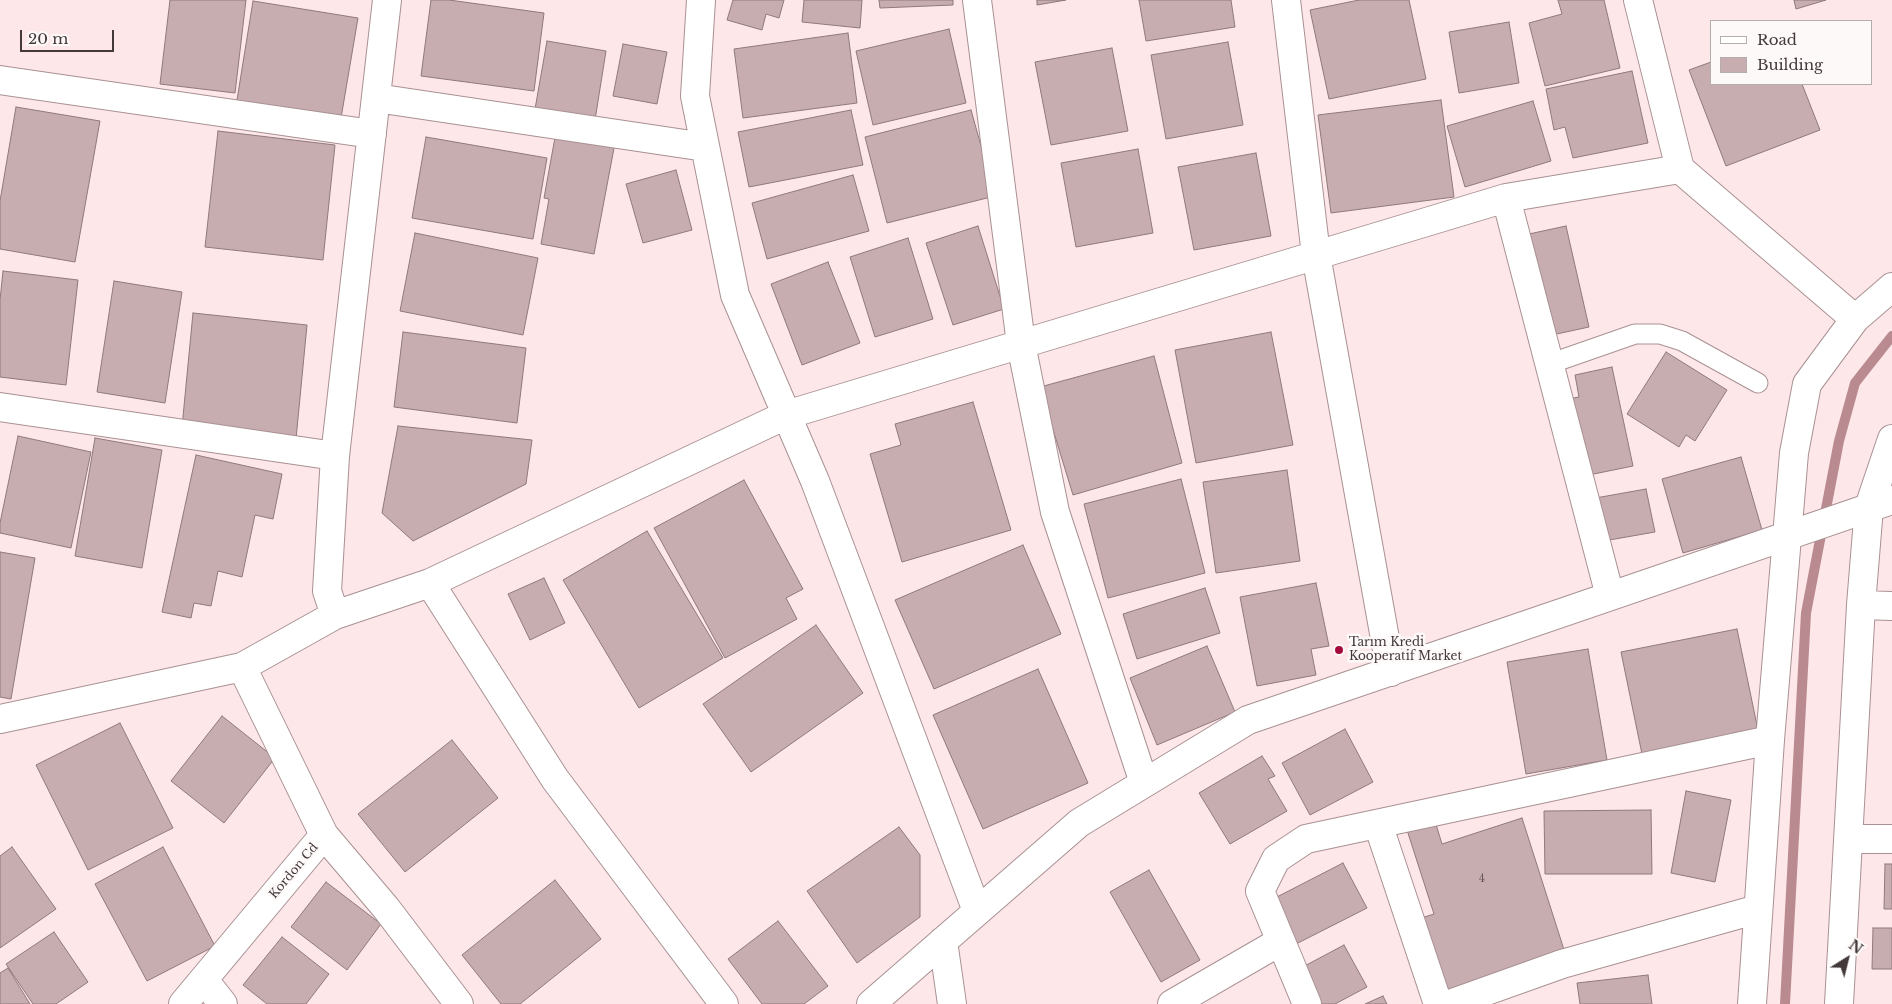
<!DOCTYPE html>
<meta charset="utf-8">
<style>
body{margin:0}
#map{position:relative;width:1892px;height:1004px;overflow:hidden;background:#fde7e9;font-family:"Libre Baskerville",serif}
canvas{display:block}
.legend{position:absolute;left:1710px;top:20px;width:162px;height:65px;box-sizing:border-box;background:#fef9f9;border:1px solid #b4acad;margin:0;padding:6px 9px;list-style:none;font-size:15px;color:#44393a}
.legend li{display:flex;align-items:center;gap:10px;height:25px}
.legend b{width:25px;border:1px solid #b4acad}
.north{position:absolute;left:1822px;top:934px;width:50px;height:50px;-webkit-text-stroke:4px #fef9f9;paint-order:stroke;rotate:36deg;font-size:14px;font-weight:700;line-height:20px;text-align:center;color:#44393a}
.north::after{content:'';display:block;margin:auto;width:18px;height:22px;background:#44393a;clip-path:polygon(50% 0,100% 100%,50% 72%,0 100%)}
.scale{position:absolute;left:20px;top:30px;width:94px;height:22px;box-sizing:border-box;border:2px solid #44393a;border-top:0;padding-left:6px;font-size:15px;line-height:18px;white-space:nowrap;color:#44393a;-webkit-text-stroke:4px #fef9f9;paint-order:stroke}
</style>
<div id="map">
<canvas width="1892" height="1004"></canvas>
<ul class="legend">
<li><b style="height:6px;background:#fff"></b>Road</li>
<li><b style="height:14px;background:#c7adb0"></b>Building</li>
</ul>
<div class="north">N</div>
<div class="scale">20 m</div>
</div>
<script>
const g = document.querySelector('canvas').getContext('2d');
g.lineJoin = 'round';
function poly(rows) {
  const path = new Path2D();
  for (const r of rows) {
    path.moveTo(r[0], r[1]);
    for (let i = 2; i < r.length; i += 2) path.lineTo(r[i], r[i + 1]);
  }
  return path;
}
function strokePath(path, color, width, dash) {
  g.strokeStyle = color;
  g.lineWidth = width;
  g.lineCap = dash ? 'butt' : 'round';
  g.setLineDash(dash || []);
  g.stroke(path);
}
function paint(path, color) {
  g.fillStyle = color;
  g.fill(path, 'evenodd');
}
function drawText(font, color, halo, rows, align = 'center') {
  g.font = font + ' "Libre Baskerville",serif';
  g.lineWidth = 5;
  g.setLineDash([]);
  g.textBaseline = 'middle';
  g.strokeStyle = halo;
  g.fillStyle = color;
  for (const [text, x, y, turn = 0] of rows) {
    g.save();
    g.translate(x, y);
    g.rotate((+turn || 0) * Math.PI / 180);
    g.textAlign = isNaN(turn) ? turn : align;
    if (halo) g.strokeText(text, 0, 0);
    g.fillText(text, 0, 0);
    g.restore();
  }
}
strokePath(poly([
 [1785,1004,1806,613,1839,441,1855,383,1892,336]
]), '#b98a8f', 10);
const building = poly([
 [170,0,246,0,235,93,160,84,170,0],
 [431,0,449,0,544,13,534,91,421,76,431,0],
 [733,0,784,0,779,18,766,14,762,30,727,20,733,0],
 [804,0,862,0,860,28,802,22,804,0],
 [879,0,953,0,953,5,880,8,879,0],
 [1037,0,1066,0,1037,5,1037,0],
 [1139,0,1231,0,1235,27,1146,41,1139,0],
 [1359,0,1409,0,1426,79,1329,99,1310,10,1359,0],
 [1558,0,1604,0,1620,68,1545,86,1529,23,1562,14,1558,0],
 [1794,0,1826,0,1796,9,1794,0],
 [253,1,358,18,340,124,236,106,253,1],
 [1509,22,1519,83,1459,93,1449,32,1509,22],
 [949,29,966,103,873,125,856,51,949,29],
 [848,33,857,103,743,118,734,49,848,33],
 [547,41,606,51,595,120,535,109,547,41],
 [1228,42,1243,125,1166,139,1151,55,1228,42],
 [623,44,667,52,657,104,613,96,623,44],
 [1112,48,1128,131,1051,145,1035,62,1112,48],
 [1711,62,1711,84,1802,84,1820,130,1726,166,1689,70,1711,62],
 [1632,71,1648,143,1573,158,1565,127,1554,130,1546,89,1632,71],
 [1441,100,1454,197,1331,213,1318,115,1441,100],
 [1533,101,1551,161,1465,187,1447,126,1533,101],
 [16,107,100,121,75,262,0,249,0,201,16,107],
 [851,110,863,165,749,187,738,132,851,110],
 [971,110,995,196,887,223,865,137,971,110],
 [218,131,335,145,323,260,205,247,218,131],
 [556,132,615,143,594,254,541,244,549,199,544,198,556,132],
 [426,137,547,158,533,239,412,218,426,137],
 [1138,149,1153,233,1076,247,1061,163,1138,149],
 [1256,153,1271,236,1194,250,1178,167,1256,153],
 [676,170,692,230,643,243,626,184,676,170],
 [853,175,869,231,767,259,752,203,853,175],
 [978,226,1004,309,953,325,926,243,978,226],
 [1566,226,1589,327,1552,335,1529,234,1566,226],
 [415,233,538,258,523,335,400,311,415,233],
 [908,238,933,319,875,337,850,257,908,238],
 [828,262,860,343,802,365,771,284,828,262],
 [3,271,78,280,66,385,0,377,0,300,3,271],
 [114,281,182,292,165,403,97,392,114,281],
 [193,313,307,325,296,439,182,427,193,313],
 [403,332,526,348,517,423,394,407,403,332],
 [1271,332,1293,445,1196,463,1175,350,1271,332],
 [1666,352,1727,390,1695,441,1686,435,1679,447,1627,414,1666,352],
 [1154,356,1182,463,1073,495,1040,387,1154,356],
 [1612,367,1633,466,1579,477,1563,400,1579,397,1575,375,1612,367],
 [973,402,1011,530,902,562,870,454,901,445,895,424,973,402],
 [398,426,532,440,526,484,413,541,382,513,398,426],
 [18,436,91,452,71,548,0,533,0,523,18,436],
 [95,438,162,450,142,568,75,556,95,438],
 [196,455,282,474,273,519,255,515,242,577,218,571,211,606,194,603,191,618,162,612,196,455],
 [1741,457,1762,530,1683,553,1662,479,1741,457],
 [1287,470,1300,561,1216,573,1203,482,1287,470],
 [1181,479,1205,573,1108,598,1084,504,1181,479],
 [744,480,803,589,786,598,797,619,725,658,654,528,744,480],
 [1646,489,1655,532,1598,542,1590,499,1646,489],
 [647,531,723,658,639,708,563,580,647,531],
 [1023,545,1061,634,934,689,895,600,1023,545],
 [0,552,35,558,11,699,0,697,0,552],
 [544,578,565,623,530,640,508,594,544,578],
 [1316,583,1329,646,1311,649,1316,675,1257,686,1240,597,1316,583],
 [1205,588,1220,633,1137,659,1123,614,1205,588],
 [816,625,863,693,751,772,703,704,816,625],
 [1737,629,1759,735,1643,759,1621,652,1737,629],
 [1207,646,1235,712,1157,745,1130,678,1207,646],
 [1588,649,1607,760,1526,774,1507,662,1588,649],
 [1038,669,1088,783,983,829,933,715,1038,669],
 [222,716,275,758,224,823,171,781,222,716],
 [120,723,173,828,88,870,36,765,120,723],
 [1345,729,1373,782,1310,815,1282,763,1345,729],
 [452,740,498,798,405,872,358,814,452,740],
 [1262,756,1275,776,1268,779,1287,811,1230,844,1199,793,1262,756],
 [1686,791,1731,800,1715,882,1671,873,1686,791],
 [1651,810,1652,874,1545,874,1544,811,1651,810],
 [1522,818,1566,956,1442,996,1418,919,1434,914,1407,830,1435,821,1442,844,1522,818],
 [899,827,920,855,920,917,857,963,807,891,899,827],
 [12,847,56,909,0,948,0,856,12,847],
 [163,847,215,946,147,981,95,884,163,847],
 [1343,863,1367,908,1296,944,1273,899,1343,863],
 [1885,864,1892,864,1892,909,1884,909,1885,864],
 [1149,870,1200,960,1161,982,1110,892,1149,870],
 [555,880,601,939,520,1004,501,1004,462,955,555,880],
 [326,882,381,924,347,970,291,927,326,882],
 [778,921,828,986,804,1004,762,1004,728,959,778,921],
 [1873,928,1892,928,1892,969,1872,969,1873,928],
 [54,932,88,982,56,1004,33,1004,6,964,54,932],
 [282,937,329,974,306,1004,267,1004,243,985,282,937],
 [1344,945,1367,987,1335,1004,1316,1004,1297,970,1344,945],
 [8,968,30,1004,0,1004,0,973,8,968],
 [1648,975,1652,1004,1580,1004,1577,983,1648,975],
 [1383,996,1387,1004,1365,1004,1383,996]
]);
paint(building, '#c7adb0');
strokePath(building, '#90797b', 1);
const service = poly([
 [1549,364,1635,334,1660,334,1682,341,1758,383]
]);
const minor = poly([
 [701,0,695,96,735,295,815,481,977,911],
 [977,0,1021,344,1055,512,1144,783],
 [1286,0,1316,255,1391,672],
 [1638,0,1680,169,1855,319],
 [0,80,372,134],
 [376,98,705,147],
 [1506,198,1610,596],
 [0,407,335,456],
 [430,583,555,779,724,1004],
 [1861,605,1892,606],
 [335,615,327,591,335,456,387,0],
 [242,667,324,835],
 [0,719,242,667,335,615,430,583,786,415,1506,198,1680,169],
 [1378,824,1438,1004],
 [1848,839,1892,839],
 [943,941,952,1004],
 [204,980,223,1004],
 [183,1004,324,835,386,908,459,1004],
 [871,1004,1079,823,1248,720,1892,500],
 [1172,1004,1281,941],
 [1307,1004,1260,891,1276,859,1306,839,1770,740],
 [1450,1004,1562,964,1758,909],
 [1752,1004,1770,740,1794,453,1807,384,1855,319,1892,287],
 [1839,1004,1861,605,1869,507,1892,439]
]);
strokePath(service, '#a99193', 21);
strokePath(minor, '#a99193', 30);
strokePath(service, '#fff', 19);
strokePath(minor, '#fff', 28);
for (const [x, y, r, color] of [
 [1339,650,5,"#a4093e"]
]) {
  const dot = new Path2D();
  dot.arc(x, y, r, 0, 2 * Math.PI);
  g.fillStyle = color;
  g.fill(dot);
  strokePath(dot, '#fef9f9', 2);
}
drawText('10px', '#655658', null, [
 ["4",1482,879]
]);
drawText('12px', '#44393a', '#fef9f9', [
 ["Tarım Kredi",1349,643],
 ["Kooperatif Market",1349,657]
], 'left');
drawText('12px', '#44393a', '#fef9f9', [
 ["Kordon Cd",294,871,-50]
]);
</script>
